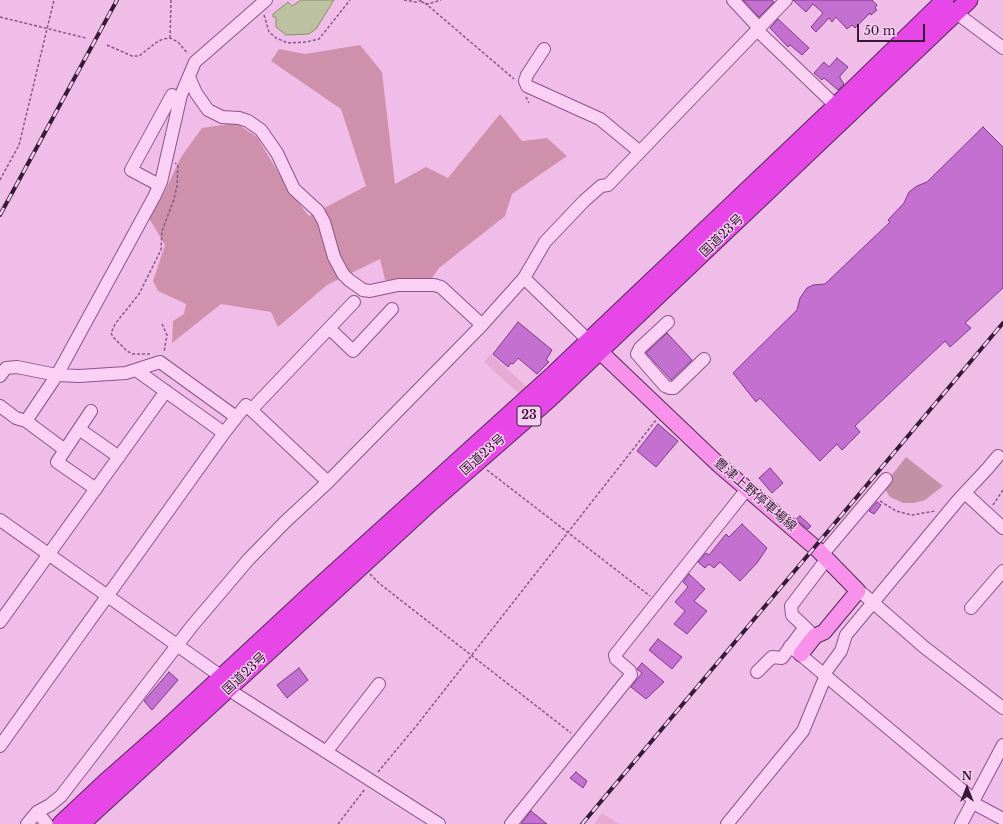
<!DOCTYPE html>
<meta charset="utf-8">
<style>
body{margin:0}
#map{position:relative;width:1003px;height:824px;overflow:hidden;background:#f0bde9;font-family:"Libre Baskerville",serif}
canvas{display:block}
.north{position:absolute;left:947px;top:768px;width:40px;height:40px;-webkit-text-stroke:3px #f7cdf1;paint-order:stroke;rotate:0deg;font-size:11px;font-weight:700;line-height:16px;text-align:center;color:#351b37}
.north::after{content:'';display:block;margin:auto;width:14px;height:18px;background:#351b37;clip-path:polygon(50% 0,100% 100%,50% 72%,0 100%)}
.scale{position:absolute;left:857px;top:24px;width:68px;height:18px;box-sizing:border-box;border:2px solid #351b37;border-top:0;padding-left:5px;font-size:12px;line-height:14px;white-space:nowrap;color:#351b37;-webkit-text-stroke:3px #f7cdf1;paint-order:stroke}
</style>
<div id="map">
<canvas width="1003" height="824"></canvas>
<div class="north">N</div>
<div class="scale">50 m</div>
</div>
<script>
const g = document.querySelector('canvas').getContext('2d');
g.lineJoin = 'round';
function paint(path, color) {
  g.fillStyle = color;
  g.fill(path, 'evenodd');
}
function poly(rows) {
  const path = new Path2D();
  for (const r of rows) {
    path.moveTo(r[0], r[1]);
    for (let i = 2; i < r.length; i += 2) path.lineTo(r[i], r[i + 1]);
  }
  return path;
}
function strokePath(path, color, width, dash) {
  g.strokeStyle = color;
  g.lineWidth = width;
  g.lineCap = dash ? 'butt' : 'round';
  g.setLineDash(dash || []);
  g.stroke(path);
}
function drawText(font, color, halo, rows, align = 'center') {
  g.font = font + ' "Libre Baskerville","Noto Sans JP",serif';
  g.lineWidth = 3;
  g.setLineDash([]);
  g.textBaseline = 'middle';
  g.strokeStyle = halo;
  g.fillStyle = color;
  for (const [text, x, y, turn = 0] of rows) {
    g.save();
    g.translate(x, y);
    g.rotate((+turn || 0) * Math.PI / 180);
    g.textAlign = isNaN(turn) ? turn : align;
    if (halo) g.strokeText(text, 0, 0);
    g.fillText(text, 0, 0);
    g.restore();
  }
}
paint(poly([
 [491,354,527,387,519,394,484,362],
 [602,813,619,824,594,824]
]), '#e6aad5');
paint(poly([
 [360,45,382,72,395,184,426,167,448,178,500,114,522,141,547,138,567,156,512,194,505,216,439,268,432,278,385,280,380,259,327,285,278,327,271,312,221,304,172,343,173,321,184,314,186,304,158,291,153,281,165,245,149,218,165,191,181,157,202,128,236,123,257,137,290,192,309,216,366,186,341,109,271,61,279,49,305,54]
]), '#cf90ac');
paint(poly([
 [906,457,943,486,925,500,914,503,903,503,890,497,883,486]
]), '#c391a6');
const water = poly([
 [301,0,334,0,316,29,309,34,286,35,276,27,276,17,273,17,273,14,288,2,292,6,301,0]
]);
paint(water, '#bcc1a1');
strokePath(water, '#888f68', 1);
const building = poly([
 [743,0,772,0,774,2,759,17,743,0],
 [793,0,872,0,877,5,875,8,877,10,871,15,870,13,855,28,852,25,847,29,836,17,832,22,829,18,816,32,811,27,823,13,813,4,806,12,793,0],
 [778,19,809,48,802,55,790,45,788,47,770,28,778,19],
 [837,58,848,67,840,76,840,78,844,84,838,90,824,78,822,80,814,73,824,62,829,67,837,58],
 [983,127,1003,147,1003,288,965,323,971,328,950,347,945,341,855,426,860,432,842,450,837,444,820,461,760,398,756,402,733,373,797,310,800,298,807,288,813,285,825,284,890,222,888,220,904,203,909,192,917,186,927,182,983,127],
 [518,322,552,350,546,360,549,362,537,374,518,358,513,364,511,363,508,367,493,354,518,322],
 [667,333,692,360,671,380,646,353,667,333],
 [658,424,678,441,656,467,637,451,658,424],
 [770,468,783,483,772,493,759,478,770,468],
 [877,502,881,505,874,514,869,511,877,502],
 [800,516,811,526,808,529,796,519,800,516],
 [742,524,767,548,757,563,740,581,720,562,714,568,709,564,705,568,698,562,706,553,709,555,726,534,729,537,742,524],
 [689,574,705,589,694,601,707,611,687,634,674,624,685,611,675,602,688,587,683,582,689,574],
 [658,639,682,657,672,669,649,650,658,639],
 [642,663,664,682,646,699,631,687,642,673,637,669,642,663],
 [299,668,308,680,287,698,277,685,299,668],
 [169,672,178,680,152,710,144,701,169,672],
 [576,772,587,781,583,788,570,778,576,772],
 [531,811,547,824,521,824,531,811]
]);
paint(building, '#c470d1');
strokePath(building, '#7d398a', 1);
const minor = poly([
 [733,0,759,28],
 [951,9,1003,48],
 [757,30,836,106],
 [544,49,527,75,525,81,527,86,600,119,640,152],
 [189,77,196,93,208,110,222,117,239,118,248,121,261,130,277,153,294,189,318,211,324,222,334,257,343,274,349,280,363,290,370,291,398,285,434,285,441,287,482,325],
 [159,185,131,170,172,95],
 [524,278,589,341],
 [668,322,640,348,637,354,665,386,670,388,674,388,704,359],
 [329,328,353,351,392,309],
 [136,370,224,433],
 [0,376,6,368,17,367,57,375,79,376,126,373,160,362,236,417],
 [0,406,16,418,26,421,57,375,154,197,161,182,181,95,195,62,266,0],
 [251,410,354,302],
 [91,411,57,462,96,489],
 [26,421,65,450],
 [79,429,119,457],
 [965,493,1003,528],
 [0,520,222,677,229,689,237,695,439,824],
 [822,555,886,479],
 [858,591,862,593,924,647,1003,708],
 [971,608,1003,571],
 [0,622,166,391],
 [805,627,792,615,791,606,826,560],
 [790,646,974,800],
 [757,672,772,657,782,658,805,627,809,631],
 [824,674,841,651,846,635,959,499,988,468,998,456],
 [0,746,224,433,246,405,328,482],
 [326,752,379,684],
 [973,803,1003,819],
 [37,812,50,805,61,796,192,626,248,560,285,522,328,482,482,325,524,278,545,242,584,201,601,186,608,185,786,0],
 [27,824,37,812,47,824],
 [511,824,631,675,630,671,616,659,615,655,747,489],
 [727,824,803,731,826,675],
 [961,824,1003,745]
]);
const major = poly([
 [591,343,719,465,818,550,858,591,824,632,815,636,801,654]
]);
const highway = poly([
 [61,824,109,779,169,726,310,595,554,374,836,106,945,0],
 [81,824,430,503,549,399,969,0]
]);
strokePath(minor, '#885589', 14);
strokePath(major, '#522a56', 17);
strokePath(highway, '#522a56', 19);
strokePath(poly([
 [404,0,416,2,423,0],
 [421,2,428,4,441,0],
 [425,3,514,79],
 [264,15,269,32,276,38,288,43,306,42,319,39,350,0],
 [0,17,86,38],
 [170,38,171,0],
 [107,45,132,56,139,56,157,42,163,39,170,38,178,42,188,54],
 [526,97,529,103],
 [0,180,19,145,54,0],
 [162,324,167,335,164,352],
 [150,354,132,354,127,351,113,337,111,333,115,324,139,294,161,250,162,231,174,199,177,186,178,165,175,163],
 [487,470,650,596],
 [880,501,896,511,912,515,935,511],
 [993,505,1003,490],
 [370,574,380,584,571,733],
 [378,772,417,725,656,420],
 [338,824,365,789]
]), '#885589', 1.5, [3, 2]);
strokePath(minor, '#fbd0f5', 12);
strokePath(major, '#f791e9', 15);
strokePath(highway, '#e747e6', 17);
const rail = poly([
 [0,215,117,0],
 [582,824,1003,323]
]);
strokePath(rail, '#351b37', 4);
strokePath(rail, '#f7cdf1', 2.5, [8]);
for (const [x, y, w] of [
 [529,416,24]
]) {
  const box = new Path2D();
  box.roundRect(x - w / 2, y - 10, w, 20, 3);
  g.fillStyle = '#f7cdf1';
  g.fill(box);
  strokePath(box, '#351b37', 1);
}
drawText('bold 12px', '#351b37', null, [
 ["23",529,416]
]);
drawText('13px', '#351b37', '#f7cdf1', [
 ["国道23号",722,236,-44],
 ["国道23号",483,455,-41],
 ["豊津上野停車場線",755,495,41],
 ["国道23号",245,674,-43]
]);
</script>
